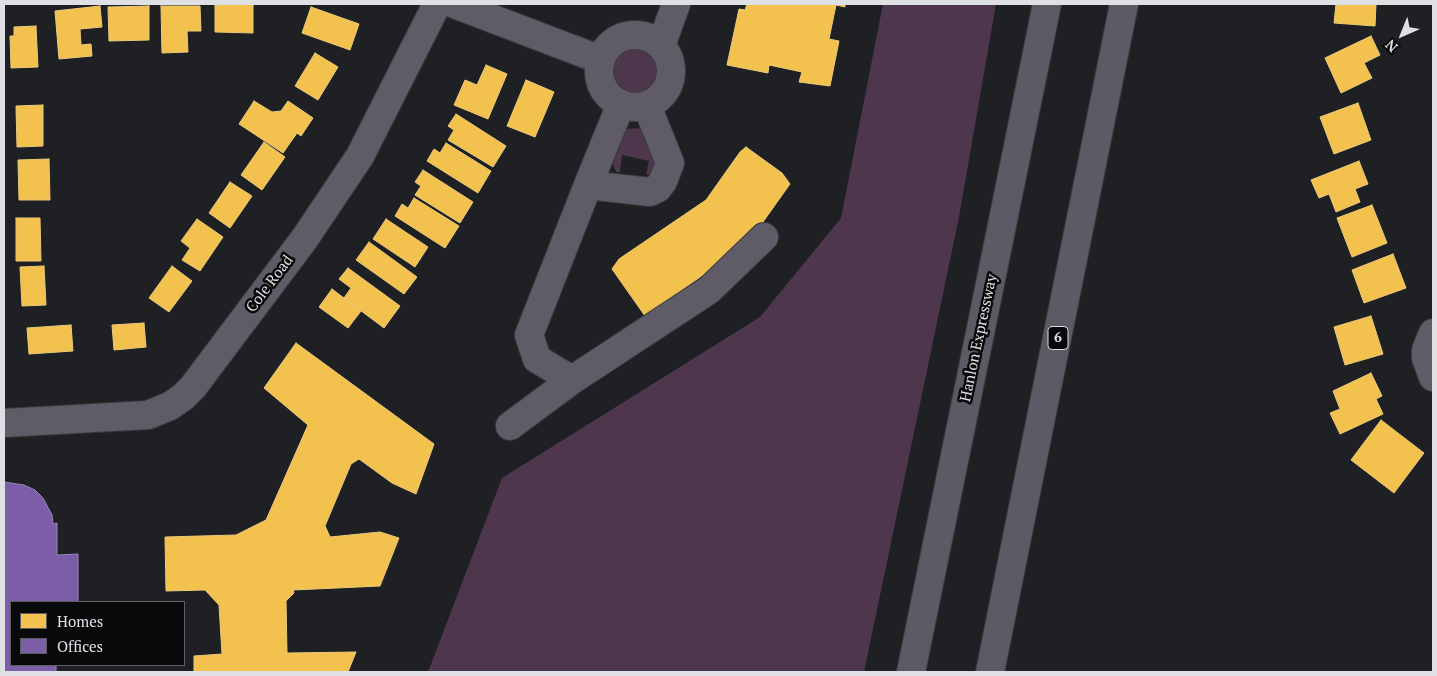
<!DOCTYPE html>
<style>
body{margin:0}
#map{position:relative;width:1437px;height:676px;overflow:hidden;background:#1e2023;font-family:"PT Serif",serif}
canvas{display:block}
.frame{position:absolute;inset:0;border:5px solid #dee0e3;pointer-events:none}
.legend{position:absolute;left:10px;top:601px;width:175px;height:65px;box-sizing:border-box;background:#08090b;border:1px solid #5e5f61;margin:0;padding:6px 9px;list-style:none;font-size:15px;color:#dee0e3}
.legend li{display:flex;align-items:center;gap:10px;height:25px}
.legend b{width:25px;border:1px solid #5e5f61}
.north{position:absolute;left:1377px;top:10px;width:50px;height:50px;-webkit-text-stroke:4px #08090b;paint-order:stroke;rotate:224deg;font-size:14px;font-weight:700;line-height:20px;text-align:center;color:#dee0e3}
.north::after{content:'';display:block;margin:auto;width:18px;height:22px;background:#dee0e3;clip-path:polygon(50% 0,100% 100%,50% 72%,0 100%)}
</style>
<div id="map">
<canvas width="1437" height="676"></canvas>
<div class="frame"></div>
<ul class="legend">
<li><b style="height:14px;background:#f2c14e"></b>Homes</li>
<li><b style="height:14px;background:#7b5ea7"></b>Offices</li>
</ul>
<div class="north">N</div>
</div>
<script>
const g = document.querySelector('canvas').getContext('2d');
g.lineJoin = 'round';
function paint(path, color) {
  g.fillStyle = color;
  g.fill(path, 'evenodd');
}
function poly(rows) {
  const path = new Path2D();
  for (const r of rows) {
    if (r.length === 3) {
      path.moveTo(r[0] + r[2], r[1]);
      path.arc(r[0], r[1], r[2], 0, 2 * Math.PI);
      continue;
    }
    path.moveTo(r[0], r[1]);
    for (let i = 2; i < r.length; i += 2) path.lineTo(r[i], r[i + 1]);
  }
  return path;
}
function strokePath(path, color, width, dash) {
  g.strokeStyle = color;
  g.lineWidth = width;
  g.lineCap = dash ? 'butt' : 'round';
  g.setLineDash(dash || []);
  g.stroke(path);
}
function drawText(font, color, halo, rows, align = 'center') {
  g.font = font + ' "PT Serif",serif';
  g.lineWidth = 5;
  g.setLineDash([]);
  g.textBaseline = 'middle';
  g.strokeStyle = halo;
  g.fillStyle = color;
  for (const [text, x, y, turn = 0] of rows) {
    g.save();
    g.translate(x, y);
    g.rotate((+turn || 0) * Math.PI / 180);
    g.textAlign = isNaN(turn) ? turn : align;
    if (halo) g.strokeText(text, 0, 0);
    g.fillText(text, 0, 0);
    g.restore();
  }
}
paint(poly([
 [883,4,996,4,959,217,864,672,428,672,502,478,760,317,841,218],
 [635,70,23],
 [643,128,658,163,652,173,646,175,649,161,622,155,620,172,616,172,612,161,623,129]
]), '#4e374d');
const homes = poly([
 [215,4,253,4,253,33,215,32,215,4],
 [747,4,845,4,845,7,836,5,829,39,839,41,830,86,799,82,802,72,769,65,768,73,727,65,739,9,745,10,747,4],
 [1336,4,1376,4,1375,26,1334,23,1336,4],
 [100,6,102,27,80,29,81,45,91,44,92,56,59,59,55,11,100,6],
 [149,6,149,40,109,41,108,7,149,6],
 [161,6,200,6,201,31,187,31,188,52,162,53,161,6],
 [311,7,359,24,350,50,302,33,311,7],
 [36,26,38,67,11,68,10,36,14,36,14,27,36,26],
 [1371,36,1380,55,1364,63,1372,78,1341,93,1325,58,1371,36],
 [315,53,338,67,318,100,295,86,315,53],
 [486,65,507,74,488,119,454,105,465,80,477,85,486,65],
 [526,80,554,92,535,137,507,126,526,80],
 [254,101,272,112,281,111,288,101,313,118,301,136,297,133,283,153,239,124,254,101],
 [1358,103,1371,140,1334,154,1320,117,1358,103],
 [43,105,43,146,17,147,16,106,43,105],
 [456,114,506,146,493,167,448,140,454,130,448,126,456,114],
 [264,142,285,157,262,190,241,175,264,142],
 [446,143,491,171,478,193,427,161,434,149,440,153,446,143],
 [746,147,782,173,790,184,748,243,645,316,612,269,619,259,706,200,740,152,746,147],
 [49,159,50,200,19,200,18,160,49,159],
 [1359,161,1368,184,1355,189,1360,202,1336,212,1329,194,1319,198,1311,180,1359,161],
 [423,170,473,202,460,223,415,195,421,186,415,182,423,170],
 [230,182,252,196,230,228,209,213,230,182],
 [414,198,459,226,445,248,395,216,402,204,408,208,414,198],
 [1372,205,1387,243,1352,257,1337,218,1372,205],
 [16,218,40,218,41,261,16,261,16,218],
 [197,219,223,237,200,271,182,260,190,248,181,241,197,219],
 [386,219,428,247,415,267,373,239,386,219],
 [369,242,417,277,404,294,356,260,369,242],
 [1393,254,1406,288,1364,303,1352,270,1393,254],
 [44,266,46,305,22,306,20,267,44,266],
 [172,266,192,281,169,312,149,298,172,266],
 [348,268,400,306,384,328,344,298,351,288,339,279,348,268],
 [332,289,361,311,348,328,319,307,332,289],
 [1371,316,1383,354,1345,365,1334,327,1371,316],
 [144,323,146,347,114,350,112,325,144,323],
 [71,325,73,351,29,354,27,328,71,325],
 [296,343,434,444,416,494,392,483,359,459,351,464,325,526,330,537,380,532,399,538,380,586,293,590,294,593,286,601,287,653,356,652,348,672,194,672,194,656,222,654,219,605,205,590,166,591,165,537,236,535,266,520,308,425,264,388,296,343],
 [1371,373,1382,396,1376,399,1383,414,1340,434,1330,413,1340,409,1333,391,1371,373],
 [1381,420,1424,453,1394,493,1351,460,1381,420]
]);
paint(homes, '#f2c14e');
strokePath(homes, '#ecca7b', 1);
const offices = poly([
 [4,482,24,485,35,490,43,498,52,515,53,524,57,523,57,555,78,554,78,602,11,602,11,665,56,665,56,672,4,672,4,482]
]);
paint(offices, '#7b5ea7');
strokePath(offices, '#9985b9', 1);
const minor = poly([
 [454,4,601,60],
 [635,71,36],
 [661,46,676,4],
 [621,104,588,185,650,192,658,188,663,181,670,163,647,106],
 [1433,333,1426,350,1426,358,1433,377],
 [572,380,709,290,764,237],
 [4,423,148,415,170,406,183,397,193,387,305,238,360,156,437,4],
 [510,426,572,380,537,359,529,335,588,185]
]);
const highway = poly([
 [911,672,1047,4],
 [990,672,1124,4]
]);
strokePath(minor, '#3a3b3d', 30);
strokePath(highway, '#3a3b3d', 30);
strokePath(minor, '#5f5c67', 28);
strokePath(highway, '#5c5a64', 28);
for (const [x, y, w] of [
 [1058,338,20]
]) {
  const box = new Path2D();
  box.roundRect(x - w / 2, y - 11.5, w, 23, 4);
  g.fillStyle = '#08090b';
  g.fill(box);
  strokePath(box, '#dee0e3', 1);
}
drawText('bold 14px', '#dee0e3', null, [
 ["6",1058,338]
]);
drawText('15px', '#dee0e3', '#08090b', [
 ["Cole Road",270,284,-53],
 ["Hanlon Expressway",979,338,-78]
]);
</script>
